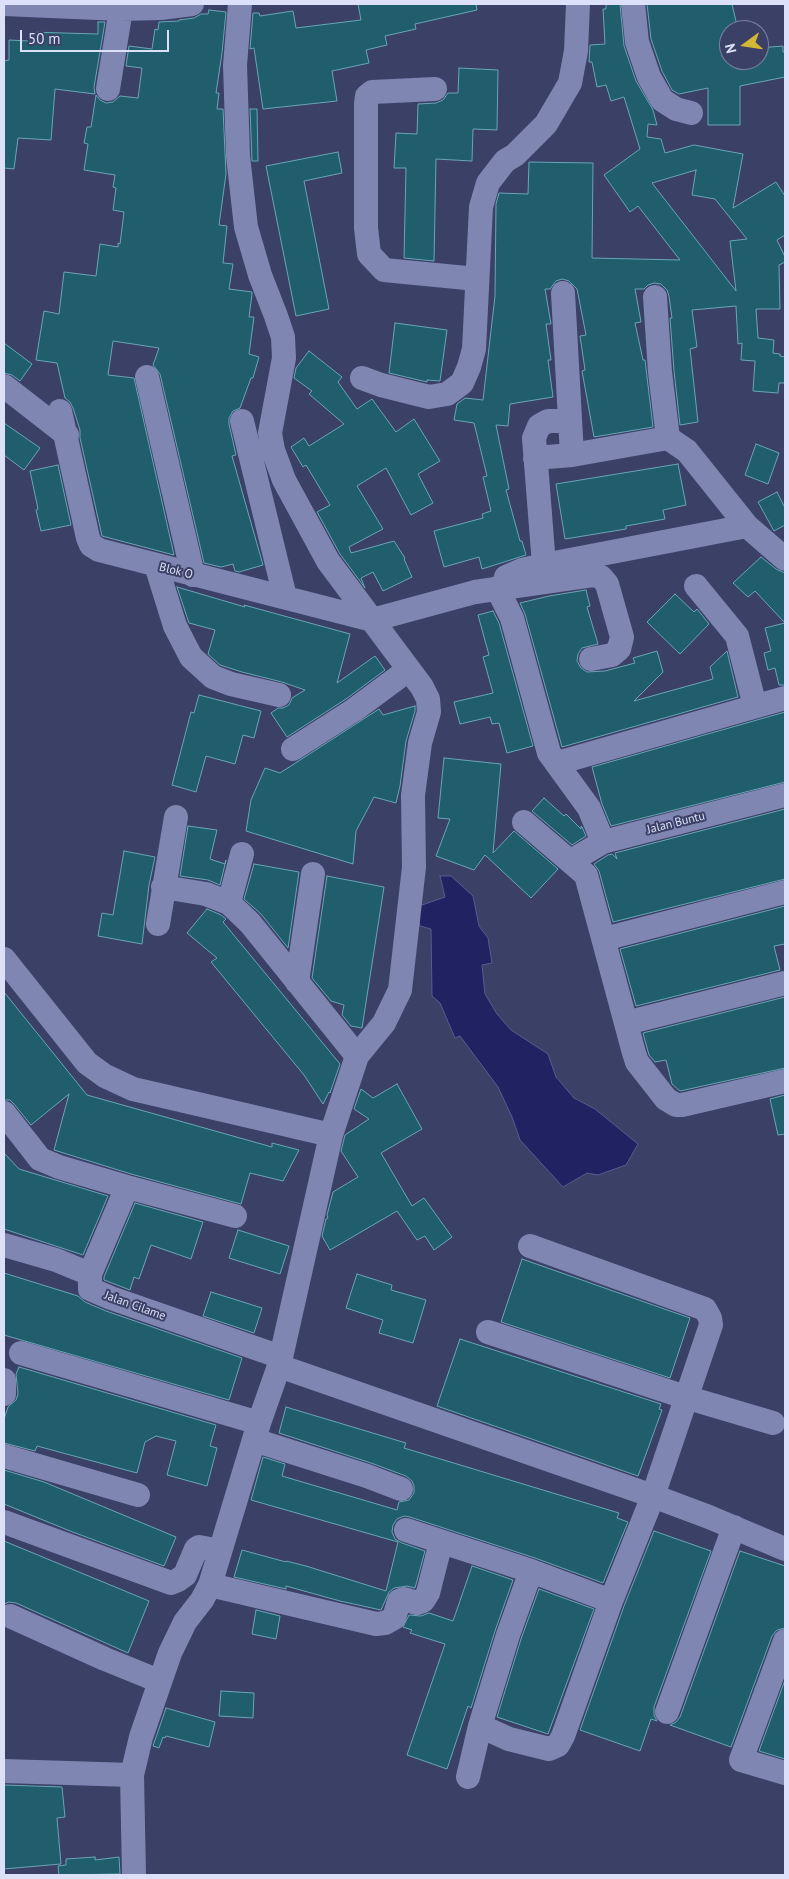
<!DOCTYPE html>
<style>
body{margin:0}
#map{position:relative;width:789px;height:1879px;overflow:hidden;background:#3b4067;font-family:"PT Sans",sans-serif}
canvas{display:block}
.frame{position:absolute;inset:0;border:5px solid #dce1f9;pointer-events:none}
.north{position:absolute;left:719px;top:20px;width:50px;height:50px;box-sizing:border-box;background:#3b4067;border:1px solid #7b80a1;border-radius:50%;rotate:256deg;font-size:14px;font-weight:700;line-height:20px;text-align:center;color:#dce1f9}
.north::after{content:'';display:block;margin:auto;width:18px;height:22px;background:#d2b736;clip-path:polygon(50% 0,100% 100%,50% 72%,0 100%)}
.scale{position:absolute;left:20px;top:30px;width:149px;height:22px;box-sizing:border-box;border:2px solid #dce1f9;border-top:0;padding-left:6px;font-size:15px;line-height:18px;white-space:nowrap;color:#dce1f9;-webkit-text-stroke:4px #3b4067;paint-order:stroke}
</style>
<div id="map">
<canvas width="789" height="1879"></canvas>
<div class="frame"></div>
<div class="north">N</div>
<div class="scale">50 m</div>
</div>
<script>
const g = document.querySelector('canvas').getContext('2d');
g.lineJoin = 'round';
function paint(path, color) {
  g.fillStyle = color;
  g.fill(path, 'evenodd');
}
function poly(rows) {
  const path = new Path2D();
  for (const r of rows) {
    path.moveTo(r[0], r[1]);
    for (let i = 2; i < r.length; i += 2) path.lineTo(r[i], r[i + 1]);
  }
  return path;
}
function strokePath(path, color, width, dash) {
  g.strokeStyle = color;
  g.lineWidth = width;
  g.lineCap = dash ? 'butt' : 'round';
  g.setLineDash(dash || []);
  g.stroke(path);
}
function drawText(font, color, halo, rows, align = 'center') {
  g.font = font + ' "PT Sans",sans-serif';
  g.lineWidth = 4;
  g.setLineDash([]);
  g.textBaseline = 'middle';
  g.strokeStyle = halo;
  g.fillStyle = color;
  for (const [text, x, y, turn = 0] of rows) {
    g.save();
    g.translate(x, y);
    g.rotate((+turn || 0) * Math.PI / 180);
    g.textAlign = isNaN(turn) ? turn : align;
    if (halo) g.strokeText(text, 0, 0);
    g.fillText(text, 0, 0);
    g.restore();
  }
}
const water = poly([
 [440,876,451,876,473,896,479,926,488,938,492,963,482,965,485,994,497,1014,511,1030,548,1054,556,1077,574,1098,595,1109,638,1144,626,1165,598,1175,587,1173,563,1187,520,1140,512,1117,498,1087,460,1036,455,1038,440,1003,432,996,431,929,420,926,416,906,422,905,445,897,440,876]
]);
paint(water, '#212261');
strokePath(water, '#595b8f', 1);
const building = poly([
 [358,4,476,4,477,10,415,24,416,29,385,36,387,45,366,50,369,63,332,71,337,101,263,109,254,48,250,49,253,13,259,13,260,16,293,11,296,28,361,20,358,4],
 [606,4,620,4,624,46,636,81,653,110,657,125,648,124,647,137,661,139,665,153,694,145,743,154,733,208,776,182,785,196,785,235,777,240,785,257,785,262,779,265,780,309,756,309,758,338,774,340,773,353,780,354,780,356,785,357,785,383,779,383,778,393,753,391,755,361,741,360,742,343,738,344,736,306,692,310,697,347,690,349,698,422,680,425,674,371,670,318,672,318,669,296,667,290,661,284,654,283,648,285,644,289,635,289,641,322,635,323,643,360,645,360,653,427,594,437,582,371,585,370,580,336,586,335,577,289,569,281,562,279,556,281,550,289,545,289,551,324,546,324,551,360,548,360,553,397,510,404,508,426,496,425,509,489,506,490,520,541,522,541,526,555,482,569,479,557,444,567,434,531,483,518,482,514,491,511,483,477,487,476,474,423,454,420,457,404,465,398,483,400,495,296,496,204,499,193,528,194,529,162,593,163,592,258,680,260,638,206,630,212,604,175,640,149,624,97,611,101,606,85,597,87,592,62,589,62,590,45,605,44,603,9,606,9,606,4],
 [696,170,692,195,715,199,747,239,730,241,736,291,652,183,696,170],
 [647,4,732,4,738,30,729,30,729,60,759,60,759,48,783,46,783,52,785,52,785,77,740,86,740,125,708,125,708,88,679,94,672,90,662,71,651,39,647,4],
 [209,10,226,12,222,53,216,93,219,93,217,109,223,109,226,174,219,225,227,226,223,263,233,264,229,289,252,292,252,294,249,317,254,317,249,354,259,357,253,378,251,378,240,408,233,411,229,418,229,424,236,455,232,456,263,565,239,572,235,571,233,564,221,567,204,563,160,374,153,365,159,348,113,341,108,375,134,378,174,555,102,536,80,438,80,430,73,408,70,402,65,398,57,363,36,360,44,311,59,314,64,272,96,276,100,244,118,247,118,243,120,244,124,212,113,210,116,188,113,187,115,175,84,170,88,144,84,143,87,127,91,127,96,95,100,100,106,103,113,102,120,96,138,98,142,68,126,66,129,46,152,49,155,29,158,30,159,22,179,21,179,20,194,18,201,14,208,14,209,10],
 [98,22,105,22,94,87,95,94,55,89,51,140,18,138,14,169,4,168,4,61,9,60,9,40,29,41,29,32,98,34,98,22],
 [459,68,498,70,497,130,473,129,472,161,436,159,434,261,404,258,406,168,394,168,396,133,417,134,418,104,436,103,443,100,448,93,458,93,459,68],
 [250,109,257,109,258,161,252,161,250,109],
 [338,152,342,173,304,181,329,309,296,316,266,166,338,152],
 [395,323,447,330,440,381,427,380,427,382,389,373,395,323],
 [4,343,32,364,20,381,12,375,4,373,4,343],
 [309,351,342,377,338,382,357,409,372,399,396,432,414,419,440,461,418,474,433,503,411,515,386,468,357,486,383,529,349,547,351,553,394,541,405,558,404,559,412,577,383,591,373,572,361,578,365,588,340,554,317,512,330,505,306,465,303,467,291,447,304,438,309,446,344,424,309,394,312,391,294,378,296,368,309,351],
 [4,423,40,448,24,470,4,455,4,423],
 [756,444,779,453,768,484,745,475,756,444],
 [678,464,686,505,663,510,665,519,626,526,626,529,565,539,556,484,678,464],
 [58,465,71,525,41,531,36,510,38,509,30,471,58,465],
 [777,492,785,508,785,525,774,531,758,502,777,492],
 [761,557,776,569,785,573,785,623,755,591,748,597,733,583,761,557],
 [177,587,245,607,244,605,350,634,337,683,375,656,385,670,346,699,287,737,271,713,278,708,283,708,289,705,292,698,305,690,282,682,242,672,220,665,208,654,215,630,189,623,177,587],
 [586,590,590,606,587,607,598,644,582,648,578,654,577,661,581,668,587,672,605,671,635,663,633,658,657,651,663,672,634,701,713,679,710,667,727,651,738,697,562,747,525,614,520,603,549,596,586,590],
 [675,594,694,612,697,609,709,624,680,654,647,622,675,594],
 [493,611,499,623,533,746,507,753,499,723,492,724,490,717,460,724,454,702,493,693,483,657,489,655,478,615,493,611],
 [785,623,785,685,779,685,775,668,768,670,764,653,771,651,765,628,785,623],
 [199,695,261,711,254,738,243,735,235,764,206,756,196,792,172,785,191,712,194,713,199,695],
 [415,706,415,711,406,741,400,786,396,803,374,797,356,831,353,864,246,831,251,800,265,768,280,773,379,709,383,715,415,706],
 [785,712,785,782,611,826,602,804,592,767,785,712],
 [444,758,501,764,493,853,514,831,558,869,531,898,485,855,474,870,436,856,450,819,438,818,444,758],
 [544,798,564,816,566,814,581,829,581,826,582,827,586,836,572,845,532,811,544,798],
 [785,809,785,879,613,922,599,871,594,864,608,855,612,854,617,859,615,853,785,809],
 [188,826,217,830,210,859,225,864,226,860,220,885,208,880,180,876,188,826],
 [124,851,155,857,149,885,142,944,98,936,102,913,113,915,124,851],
 [254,864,299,872,288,948,261,914,244,899,254,864],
 [327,876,384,887,362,1028,351,1026,342,1015,344,1005,331,1001,312,978,327,876],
 [785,906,785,944,774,946,780,970,636,1006,620,949,785,906],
 [207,909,221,915,226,919,223,922,340,1064,330,1093,329,1092,323,1104,304,1075,211,962,217,958,187,933,207,909],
 [4,992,87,1095,272,1147,272,1143,299,1150,283,1181,250,1173,241,1204,131,1174,54,1150,69,1094,31,1125,14,1104,10,1100,4,1100,4,992],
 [785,997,785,1068,680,1091,672,1084,666,1060,655,1062,649,1055,643,1033,785,997],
 [397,1084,422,1129,381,1153,412,1206,424,1198,452,1237,434,1250,425,1236,417,1240,397,1211,330,1250,322,1236,326,1219,328,1218,327,1215,333,1192,358,1177,341,1151,345,1135,369,1119,354,1109,361,1089,373,1098,397,1084],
 [785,1095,785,1134,778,1135,770,1099,785,1095],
 [4,1153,19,1169,108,1196,83,1255,4,1229,4,1153],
 [135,1203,203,1222,191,1259,151,1245,139,1279,134,1277,130,1290,104,1280,104,1277,135,1203],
 [238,1230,289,1246,280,1274,229,1258,238,1230],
 [522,1259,690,1318,670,1378,501,1322,522,1259],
 [4,1273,78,1296,85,1302,106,1311,242,1358,229,1400,4,1335,4,1273],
 [357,1274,392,1285,391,1290,426,1300,413,1343,379,1333,383,1320,346,1308,357,1274],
 [211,1292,262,1308,254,1333,203,1316,211,1292],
 [460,1339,661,1404,659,1409,662,1410,638,1476,437,1406,460,1339],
 [19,1367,216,1425,210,1446,217,1448,207,1486,167,1475,176,1441,156,1436,145,1442,137,1473,37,1446,35,1451,4,1443,4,1419,8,1407,16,1400,18,1394,16,1374,19,1367],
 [286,1407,406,1443,404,1448,619,1513,617,1518,628,1522,603,1583,535,1558,410,1517,404,1516,397,1519,393,1525,392,1532,395,1539,402,1543,425,1551,415,1588,407,1586,394,1588,389,1592,381,1610,340,1601,286,1586,286,1589,234,1577,242,1550,286,1562,286,1561,306,1566,386,1591,398,1542,251,1500,263,1457,285,1464,282,1476,397,1510,399,1502,409,1500,414,1493,414,1486,412,1481,406,1476,371,1463,279,1433,286,1407],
 [4,1470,44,1482,176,1537,164,1566,70,1531,4,1504,4,1470],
 [654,1531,711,1551,654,1707,654,1715,657,1721,651,1719,640,1751,580,1730,624,1606,654,1531],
 [4,1541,149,1601,128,1653,16,1603,9,1602,4,1604,4,1541],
 [740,1551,785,1566,785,1628,777,1630,772,1636,731,1747,670,1725,676,1722,680,1717,740,1551],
 [472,1566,513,1580,495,1631,471,1708,468,1706,447,1769,407,1755,445,1644,410,1633,412,1630,403,1627,409,1615,421,1616,429,1613,453,1621,472,1566],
 [539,1589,594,1609,548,1734,497,1717,521,1639,539,1589],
 [256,1610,280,1616,276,1639,252,1634,256,1610],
 [785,1680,785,1759,759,1751,785,1680],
 [221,1691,254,1693,253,1718,219,1716,221,1691],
 [166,1708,215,1722,209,1747,166,1736,165,1738,163,1737,159,1748,153,1746,166,1708],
 [4,1785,62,1787,65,1817,57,1818,61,1864,4,1869,4,1785],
 [95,1857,95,1860,119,1857,120,1874,59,1875,58,1866,66,1865,66,1859,95,1857]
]);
paint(building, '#205e6e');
strokePath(building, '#69a5b5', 1);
strokePath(poly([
 [4,4,121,9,161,8,192,4],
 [633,4,637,42,649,77,662,100,676,109,691,113],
 [108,89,121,9],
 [435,89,372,92,367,96,366,104,366,228,369,254,384,270,477,279],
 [563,293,572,455],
 [655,297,660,372,668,438],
 [147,377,193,575],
 [362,378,381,385,429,397,447,394,462,383,469,367,474,349,481,207,488,183,505,161,515,155,546,124,570,83,576,51,578,4],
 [4,386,67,435],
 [60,411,88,538,91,545,99,550,372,620,475,592,593,575,601,577,607,584,622,637,619,649,612,655,591,659],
 [242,421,285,597],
 [535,458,572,455,668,438,687,451,747,526,785,559],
 [156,565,175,626,191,657,213,677,231,684,279,695],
 [544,565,534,438,539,426,548,421,570,421],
 [506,577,522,570,544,565,747,526],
 [696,586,737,636,755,706],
 [497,588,512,618,549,753,589,808,603,842],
 [293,749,354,710,408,670],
 [556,761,561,762,785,698],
 [524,822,586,875,634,1053,637,1062,666,1099,676,1105,682,1105,785,1081],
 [571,861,603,842,785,795],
 [163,887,206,894,229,903,250,923,357,1056],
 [229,903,242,854],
 [158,924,176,817],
 [604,939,785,892],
 [4,959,87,1063,105,1076,133,1089,331,1135],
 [297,982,313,874],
 [626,1023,785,983],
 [4,1113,40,1159,59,1167,127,1187,235,1216],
 [4,1245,56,1260,90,1274,90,1289,111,1298,281,1357],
 [90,1274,127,1187],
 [488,1332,685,1397,773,1423],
 [21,1353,259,1423],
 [279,1366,653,1496,709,1517,785,1549],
 [4,1380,4,1394],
 [254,1440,367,1476,401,1489],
 [4,1456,138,1495],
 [4,1522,171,1583,178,1580,185,1575,196,1549,199,1547,220,1551],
 [406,1530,531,1571,611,1601],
 [210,1585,376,1624,385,1623,394,1618,399,1601,404,1599,417,1603,423,1601,428,1593,441,1542],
 [10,1616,105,1659,159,1681],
 [785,1641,741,1760,785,1773],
 [667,1712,734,1527],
 [480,1726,508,1635,531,1571],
 [4,1771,132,1775],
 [468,1777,480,1726,509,1739,549,1749,558,1745,563,1736,611,1601,653,1496,711,1325,710,1318,705,1309,530,1246],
 [134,1875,132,1775,141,1737,170,1653,185,1622,202,1600,210,1585,259,1423,279,1366,331,1135,357,1056,384,1023,400,990,414,867,413,795,420,743,429,712,428,699,422,687,328,561,284,480,273,450,270,433,284,358,283,337,276,316,260,275,246,227,238,156,235,65,240,4]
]), '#7f86b2', 24);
drawText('12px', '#dce1f9', '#3b4067', [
 ["Blok O",176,571,14],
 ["Jalan Buntu",676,823,-14],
 ["Jalan Cilame",135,1306,20]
]);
</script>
